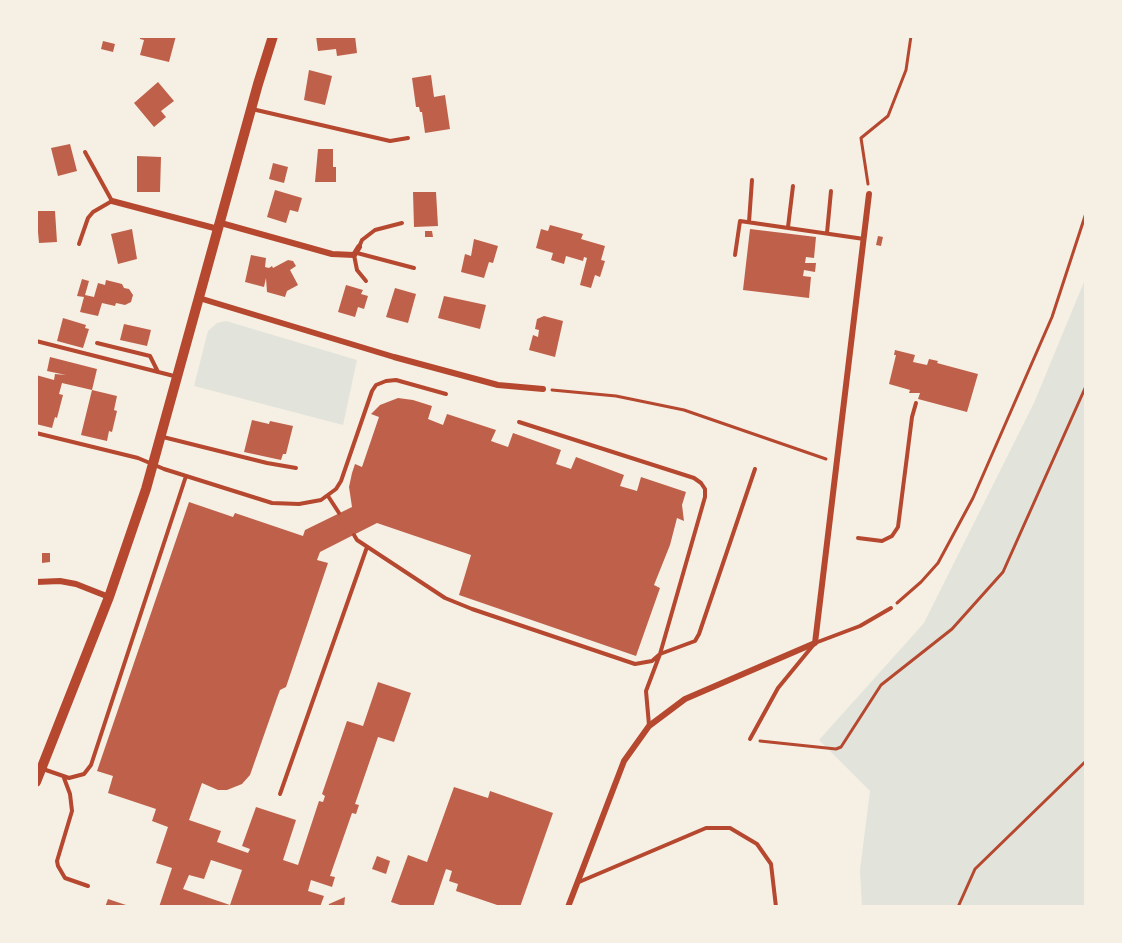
<!DOCTYPE html>
<style>
body{margin:0}
#map{position:relative;width:1122px;height:943px;overflow:hidden;background:#f6efe4;font-family:Quicksand,sans-serif}
canvas{display:block}
.frame{position:absolute;inset:0;border:38px solid #f6efe4;pointer-events:none}
</style>
<div id="map">
<canvas width="1122" height="943"></canvas>
<div class="frame"></div>
</div>
<script>
const g = document.querySelector('canvas').getContext('2d');
g.lineJoin = 'round';
function paint(path, color) {
  g.fillStyle = color;
  g.fill(path, 'evenodd');
}
function poly(rows) {
  const path = new Path2D();
  for (const r of rows) {
    path.moveTo(r[0], r[1]);
    for (let i = 2; i < r.length; i += 2) path.lineTo(r[i], r[i + 1]);
  }
  return path;
}
function strokePath(path, color, width, dash) {
  g.strokeStyle = color;
  g.lineWidth = width;
  g.lineCap = dash ? 'butt' : 'round';
  g.setLineDash(dash || []);
  g.stroke(path);
}
paint(poly([
 [1086,277,1086,907,862,907,860,870,870,791,819,740,924,623,1034,403],
 [226,321,357,360,343,425,194,386,208,331,217,323]
]), '#e2e4dc');
paint(poly([
 [140,36,176,36,169,62,140,55,144,40,140,39],
 [316,36,355,36,357,53,337,56,336,49,318,51],
 [103,41,115,44,113,52,101,49],
 [309,70,332,76,325,105,304,100],
 [431,75,434,97,445,95,450,129,425,133,422,112,420,112,419,107,416,107,412,78],
 [158,82,174,101,161,111,166,117,154,127,134,103],
 [70,144,77,171,58,176,51,148],
 [318,149,333,149,333,167,336,167,336,182,315,182],
 [137,156,161,157,160,192,137,192],
 [273,163,288,167,284,183,269,179],
 [275,190,302,198,298,212,290,210,286,223,267,217],
 [413,192,436,192,438,226,414,227],
 [36,211,55,211,57,242,39,243],
 [550,225,583,234,581,239,605,246,601,260,605,261,600,277,595,275,591,288,580,285,587,258,584,257,583,261,566,256,564,264,551,260,553,253,536,248,541,229,548,231],
 [132,229,137,259,118,264,111,234],
 [750,229,816,237,814,258,806,257,805,263,816,263,815,272,804,270,803,276,811,277,809,298,743,290],
 [425,231,432,231,433,237,425,237],
 [878,236,883,237,881,246,876,245],
 [474,239,498,246,493,263,489,262,484,278,461,272,465,254,471,256],
 [251,255,266,258,265,267,269,268,272,266,273,268,288,260,293,261,296,266,290,270,298,285,287,291,285,297,267,292,266,278,264,287,245,282],
 [82,279,89,281,85,295,94,297,98,283,105,285,106,280,122,284,124,288,129,289,133,295,131,302,125,305,116,303,115,306,102,303,98,316,80,312,84,297,77,296],
 [346,285,363,290,361,294,368,296,364,309,358,307,355,317,338,312],
 [395,288,416,294,408,323,386,317],
 [444,296,486,305,480,329,438,318],
 [544,316,563,321,555,357,529,350,533,335,538,337,539,330,535,329,537,319],
 [63,318,86,325,85,328,89,329,83,348,57,341],
 [124,324,151,330,147,346,120,340],
 [895,350,915,355,913,362,927,365,929,359,938,361,937,363,978,374,967,412,918,399,920,393,909,393,910,390,889,384,896,355,894,355],
 [50,357,97,369,92,390,62,383,59,394,63,395,57,418,55,417,52,428,36,424,36,375,54,380,55,374,66,375,47,371],
 [92,390,117,396,114,410,117,411,112,432,109,431,107,441,81,435],
 [398,398,413,400,432,406,428,419,443,425,447,414,496,430,491,441,508,447,513,433,561,450,556,464,571,469,576,457,624,475,620,486,637,491,641,477,686,492,682,505,684,521,677,518,670,545,654,585,660,588,636,656,459,595,471,555,377,523,320,552,317,560,328,563,286,687,280,690,277,698,250,775,242,784,227,790,218,790,202,783,189,820,221,831,217,842,248,853,250,849,242,846,256,807,296,820,283,860,298,865,319,801,323,802,325,796,322,794,347,721,363,726,378,682,411,693,394,742,378,737,355,804,359,805,356,814,352,813,330,876,335,877,332,887,311,880,308,891,324,896,320,907,159,907,172,868,156,863,168,827,152,821,156,809,108,793,113,776,97,771,189,502,233,517,235,513,303,536,305,530,352,507,349,487,352,473,355,464,362,467,379,417,371,414,380,405],
 [211,860,242,870,230,905,183,889,189,875,204,879],
 [252,420,269,424,270,421,293,426,286,454,283,454,281,460,244,452],
 [42,553,50,553,50,562,42,563],
 [454,787,488,798,490,791,553,813,520,907,503,907,456,891,458,884,449,881,452,871,446,869,433,907,406,907,391,902,408,855,427,862],
 [377,856,390,861,386,874,372,869],
 [345,897,344,907,328,907,329,904],
 [108,899,132,907,105,907]
]), '#bf614a');
strokePath(poly([
 [868,184,861,138,888,116,906,70,911,36],
 [552,390,616,396,684,410,826,459],
 [897,603,921,582,938,563,973,498,1052,317,1086,213],
 [760,741,836,749,841,747,881,685,952,629,1003,572,1086,386],
 [958,907,975,869,1086,761]
]), '#b5482f', 3);
strokePath(poly([
 [252,109,390,141,408,138],
 [749,222,752,180],
 [788,227,793,186],
 [827,233,831,191],
 [79,244,88,218,93,212,112,201,85,152],
 [359,247,362,240,375,230,402,223],
 [357,253,414,268],
 [354,255,357,270,366,281],
 [735,255,740,221,864,239],
 [36,341,174,376],
 [97,343,150,356,158,372],
 [36,433,138,458,164,469,272,503,299,504,321,500,336,489,341,481,372,391,376,385,386,381,396,380,446,394],
 [163,437,267,463,296,468],
 [328,496,339,513],
 [354,535,357,540,445,598,472,609,635,664,652,661,660,654,705,497,705,489,701,483,694,478,519,422],
 [858,538,882,541,892,536,898,527,912,417,916,403],
 [649,725,646,691,660,654,695,641,699,634,755,469],
 [750,739,778,688,815,643,860,626,891,608],
 [43,769,69,778,84,774,91,765,186,476],
 [64,778,70,794,72,811,57,861,58,866,65,878,88,886],
 [280,794,367,547],
 [579,882,706,828,730,828,757,844,771,864,776,907]
]), '#b5482f', 4);
strokePath(poly([
 [112,201,218,229],
 [221,223,332,254,354,255,359,247],
 [199,298,394,357,498,385,543,389],
 [36,582,60,581,76,584,109,597],
 [568,907,624,761,649,726,685,699,815,643,869,194]
]), '#b5482f', 6);
strokePath(poly([
 [36,782,109,597,146,489,258,84,273,36]
]), '#b5482f', 10);
</script>
